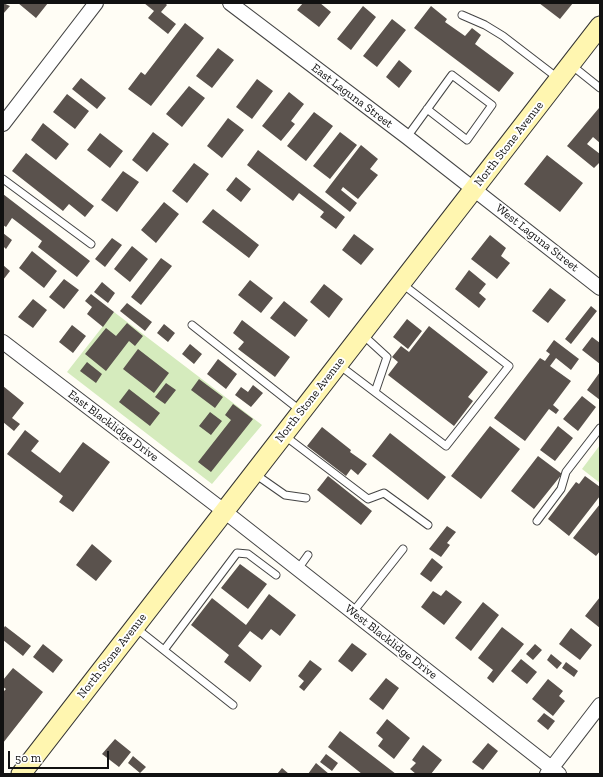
<!DOCTYPE html>
<style>
body{margin:0}
#map{position:relative;width:603px;height:777px;overflow:hidden;background:#fffdf5;font-family:"Zilla Slab",serif}
canvas{display:block}
.frame{position:absolute;inset:0;border:4px solid #111;pointer-events:none}
.scale{position:absolute;left:8px;top:751px;width:101px;height:18px;box-sizing:border-box;border:2px solid #111;border-top:0;padding-left:5px;font-size:12px;line-height:14px;white-space:nowrap;color:#111;-webkit-text-stroke:3px #fff;paint-order:stroke}
</style>
<div id="map">
<canvas width="603" height="777"></canvas>
<div class="frame"></div>
<div class="scale">50 m</div>
</div>
<script>
const g = document.querySelector('canvas').getContext('2d');
g.lineJoin = 'round';
function paint(path, color) {
  g.fillStyle = color;
  g.fill(path, 'evenodd');
}
function poly(rows) {
  const path = new Path2D();
  for (const r of rows) {
    path.moveTo(r[0], r[1]);
    for (let i = 2; i < r.length; i += 2) path.lineTo(r[i], r[i + 1]);
  }
  return path;
}
function strokePath(path, color, width, dash) {
  g.strokeStyle = color;
  g.lineWidth = width;
  g.lineCap = dash ? 'butt' : 'round';
  g.setLineDash(dash || []);
  g.stroke(path);
}
function drawText(font, color, halo, rows, align = 'center') {
  g.font = font + ' "Zilla Slab",serif';
  g.lineWidth = 4;
  g.setLineDash([]);
  g.textBaseline = 'middle';
  g.strokeStyle = halo;
  g.fillStyle = color;
  for (const [text, x, y, turn = 0] of rows) {
    g.save();
    g.translate(x, y);
    g.rotate((+turn || 0) * Math.PI / 180);
    g.textAlign = isNaN(turn) ? turn : align;
    if (halo) g.strokeText(text, 0, 0);
    g.fillText(text, 0, 0);
    g.restore();
  }
}
paint(poly([
 [114,312,262,425,212,484,67,372],
 [600,445,600,483,582,469]
]), '#d5ebbd');
paint(poly([
 [3,3,10,6,3,14],
 [18,3,48,3,36,18],
 [144,3,165,3,167,5,161,12,176,24,168,34,148,18,154,11],
 [303,3,320,3,331,12,319,27,297,10],
 [539,3,573,3,560,19],
 [363,6,376,17,351,50,337,39],
 [431,6,447,19,445,22,465,36,472,28,481,35,475,44,514,73,499,92,414,28],
 [392,19,406,30,377,67,363,56],
 [185,23,204,38,151,106,128,89,141,72,145,75],
 [218,48,234,60,212,88,196,76],
 [399,60,412,71,399,88,386,77],
 [81,78,106,98,97,109,72,89],
 [257,79,273,91,252,119,236,107],
 [189,86,205,98,182,127,166,114],
 [289,92,304,104,291,121,295,124,281,141,262,126],
 [67,94,89,111,75,129,53,112],
 [599,108,600,143,593,137,587,144,600,154,600,162,594,168,567,146],
 [314,112,333,126,306,161,287,146],
 [228,118,244,130,222,158,207,146],
 [43,123,69,144,56,160,31,140],
 [153,132,169,144,147,172,132,160],
 [340,132,357,145,330,179,313,166],
 [100,133,123,151,110,168,87,150],
 [361,145,378,159,370,169,378,175,358,199,343,187,341,190,357,203,350,212,325,192],
 [258,150,345,217,336,229,320,217,324,212,299,193,293,201,247,165],
 [26,153,94,206,85,217,69,204,63,211,12,171],
 [547,155,583,183,560,212,524,184],
 [194,163,209,174,187,203,172,191],
 [123,171,139,182,117,212,101,200],
 [236,177,251,189,241,202,226,190],
 [3,194,90,261,77,277,38,247,42,241,12,218,6,227,3,225],
 [164,202,179,214,156,243,141,230],
 [213,209,259,245,249,258,202,222],
 [3,233,12,240,6,249,3,246],
 [354,234,374,249,361,265,342,250],
 [490,235,506,248,501,256,510,263,497,279,471,259],
 [112,238,122,245,105,267,95,259],
 [132,246,148,259,130,282,114,269],
 [32,251,57,271,44,288,19,268],
 [161,258,172,266,141,305,131,297],
 [3,265,10,271,3,280],
 [469,270,486,284,479,293,486,299,479,308,455,289],
 [64,279,79,290,64,309,49,297],
 [250,280,273,298,261,313,238,295],
 [102,282,115,293,108,303,94,292],
 [324,284,343,299,329,318,310,302],
 [550,288,566,300,548,323,532,311],
 [91,294,114,312,103,327,87,314,92,307,85,301],
 [33,299,47,310,33,328,18,317],
 [284,301,308,320,295,337,270,318],
 [127,303,152,322,145,331,120,311],
 [591,306,597,311,571,344,565,339],
 [407,319,422,331,408,349,393,337],
 [242,320,290,357,275,377,238,349,244,342,233,333],
 [127,323,143,336,135,346,129,341,106,371,85,354,106,328,116,336],
 [164,324,175,333,168,342,157,333],
 [72,325,86,336,73,353,59,342],
 [429,326,488,372,468,397,473,401,454,426,388,375,398,362,392,357,401,346,409,352],
 [592,337,600,343,600,364,582,350],
 [554,340,579,359,571,370,556,358,550,366,571,381,553,405,559,410,556,414,549,409,525,441,494,418,540,358,545,361,550,354,546,351],
 [190,344,202,354,194,364,182,354],
 [138,349,169,373,154,393,123,369],
 [218,359,237,374,226,389,207,374],
 [87,362,102,374,96,383,80,371],
 [600,372,600,400,587,390],
 [199,379,223,397,215,408,191,390],
 [166,383,176,390,165,404,155,397],
 [253,385,263,393,251,407,235,395,241,387,248,392],
 [3,386,24,403,12,418,20,424,14,431,3,422],
 [129,389,160,413,150,426,119,402],
 [582,396,596,407,578,431,563,419],
 [233,404,253,419,211,472,198,462,231,420,225,415],
 [210,412,222,421,211,435,199,426],
 [490,426,520,449,481,499,451,476],
 [558,426,573,438,555,461,540,450],
 [322,427,351,450,350,452,367,464,358,475,351,469,346,476,307,446],
 [25,430,39,441,31,451,60,473,83,442,110,462,73,512,59,502,63,496,7,454],
 [390,433,446,477,428,500,372,456],
 [538,456,562,474,534,509,511,491],
 [328,476,372,511,361,525,317,490],
 [585,476,600,487,600,496,569,536,548,519,576,482,579,484],
 [600,504,600,551,596,556,573,538],
 [447,526,456,532,447,543,450,545,441,557,429,549],
 [92,544,112,561,96,581,76,565],
 [432,558,443,567,431,582,420,574],
 [240,564,267,584,248,609,221,588],
 [446,590,462,602,444,625,421,607,433,591,441,596],
 [269,594,296,615,280,636,271,629,262,640,250,631,238,646,262,666,250,682,224,662,229,655,191,625,212,598,246,625],
 [600,597,600,628,585,616],
 [483,602,499,615,471,651,455,638],
 [5,626,31,646,23,656,3,640,3,629],
 [502,627,524,644,493,683,487,678,493,670,478,658],
 [571,628,592,645,580,660,559,644],
 [352,643,367,654,352,672,338,661],
 [43,644,63,660,53,673,33,657],
 [535,644,542,650,533,660,526,654],
 [551,654,562,663,557,669,547,660],
 [521,659,537,672,527,684,511,671],
 [310,660,322,669,304,691,299,687,304,681,298,676],
 [566,662,578,671,574,677,562,668],
 [13,668,43,692,3,743,3,692,6,689,3,687,3,680],
 [386,678,399,688,383,710,369,699],
 [548,679,563,691,559,696,565,701,553,716,532,699],
 [544,713,555,721,548,730,537,721],
 [387,719,410,738,394,759,378,746,383,739,376,733],
 [340,731,396,774,362,774,328,747],
 [115,739,131,752,119,767,102,754],
 [488,743,498,751,483,770,472,762],
 [423,745,442,760,431,774,416,774,410,769,416,763,412,760],
 [326,754,338,763,332,771,320,762],
 [133,756,146,767,140,773,128,763],
 [316,763,329,774,308,774],
 [282,768,289,774,277,774]
]), '#5a524d');
const lane = poly([
 [462,15,485,25,503,36,559,79],
 [570,64,600,88],
 [407,137,452,75,492,105,467,140,427,109],
 [3,179,91,244],
 [192,325,301,411],
 [363,335,387,357,375,392],
 [339,365,446,446,509,366,401,283],
 [285,436,368,499,384,493,428,525],
 [255,474,285,495,306,498],
 [537,521,561,489,566,472,600,428],
 [298,569,308,555],
 [353,612,403,549],
 [136,628,233,705],
 [164,650,237,553,248,554,276,575]
]);
const street = poly([
 [230,3,407,137,600,288],
 [3,124,96,3],
 [3,342,224,511,559,774],
 [547,774,600,705]
]);
const secondary = poly([
 [21,774,600,26]
]);
strokePath(lane, '#444', 9);
strokePath(street, '#444', 16);
strokePath(secondary, '#333', 21);
strokePath(lane, '#fff', 7);
strokePath(street, '#fff', 14);
strokePath(secondary, '#fff6b0', 19);
drawText('12px', '#111', '#fff', [
 ["East Laguna Street",352,96,37],
 ["North Stone Avenue",509,144,-52],
 ["West Laguna Street",537,238,38],
 ["North Stone Avenue",310,400,-52],
 ["East Blacklidge Drive",113,426,37],
 ["West Blacklidge Drive",391,642,38],
 ["North Stone Avenue",112,656,-52]
]);
</script>
